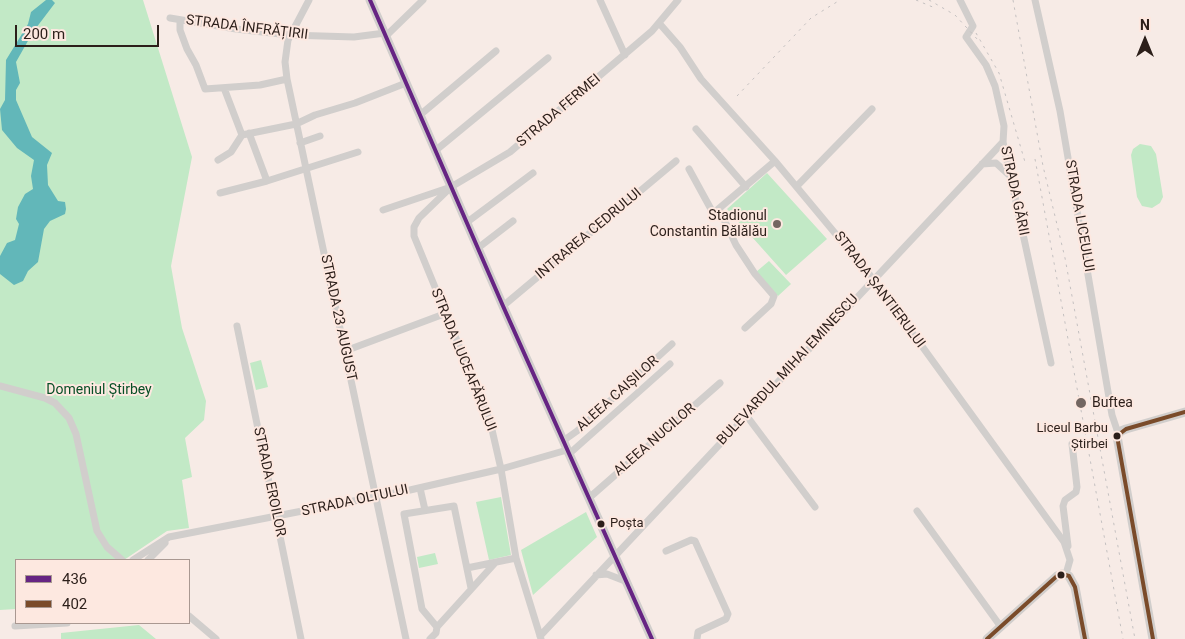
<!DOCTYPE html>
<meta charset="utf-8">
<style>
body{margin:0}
#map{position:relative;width:1185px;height:639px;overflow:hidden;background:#f7ebe6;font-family:Roboto,sans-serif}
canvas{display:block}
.legend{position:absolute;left:15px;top:559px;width:175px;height:65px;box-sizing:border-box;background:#fde8e0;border:1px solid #a99891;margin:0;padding:6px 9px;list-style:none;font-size:15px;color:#2c1f1a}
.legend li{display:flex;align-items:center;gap:10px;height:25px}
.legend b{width:25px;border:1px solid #a99891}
.north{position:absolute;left:1120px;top:15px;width:50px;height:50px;-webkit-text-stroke:4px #fde8e0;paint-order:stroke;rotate:0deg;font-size:14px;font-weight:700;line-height:20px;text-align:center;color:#2c1f1a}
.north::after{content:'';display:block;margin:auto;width:18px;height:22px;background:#2c1f1a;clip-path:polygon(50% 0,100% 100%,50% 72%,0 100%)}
.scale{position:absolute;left:15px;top:25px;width:144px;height:22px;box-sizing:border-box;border:2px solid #2c1f1a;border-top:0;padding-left:6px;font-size:15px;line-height:18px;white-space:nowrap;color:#2c1f1a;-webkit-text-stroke:4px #fde8e0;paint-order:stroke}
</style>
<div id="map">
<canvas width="1185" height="639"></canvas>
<ul class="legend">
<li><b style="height:6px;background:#662483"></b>436</li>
<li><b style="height:6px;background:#7a4b2a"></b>402</li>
</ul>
<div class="north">N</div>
<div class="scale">200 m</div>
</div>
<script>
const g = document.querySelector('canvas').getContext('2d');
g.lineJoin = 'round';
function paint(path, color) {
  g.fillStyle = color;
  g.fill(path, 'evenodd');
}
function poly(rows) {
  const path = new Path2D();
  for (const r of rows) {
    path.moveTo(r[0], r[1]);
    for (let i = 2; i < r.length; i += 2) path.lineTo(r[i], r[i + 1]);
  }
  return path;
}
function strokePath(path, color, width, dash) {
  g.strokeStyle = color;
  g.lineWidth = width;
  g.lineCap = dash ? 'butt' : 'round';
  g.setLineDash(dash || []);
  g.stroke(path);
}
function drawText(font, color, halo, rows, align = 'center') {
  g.font = font + ' Roboto,sans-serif';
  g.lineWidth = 4;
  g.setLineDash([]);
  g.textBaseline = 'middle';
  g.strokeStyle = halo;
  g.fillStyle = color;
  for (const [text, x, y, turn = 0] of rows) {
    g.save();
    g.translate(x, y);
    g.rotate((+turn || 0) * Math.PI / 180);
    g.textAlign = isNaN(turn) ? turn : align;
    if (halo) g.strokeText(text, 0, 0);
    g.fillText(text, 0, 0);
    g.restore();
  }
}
paint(poly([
 [0,0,143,0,192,157,171,266,182,328,206,401,204,420,185,438,192,477,182,480,189,528,167,531,124,560,16,560,16,609,0,610],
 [1140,144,1151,146,1156,154,1163,197,1160,203,1152,208,1142,206,1137,197,1131,155,1133,149],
 [767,173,827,239,786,275,727,209],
 [769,261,791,284,778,296,756,272],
 [261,360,268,387,256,390,250,363],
 [501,497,511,555,489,560,476,502],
 [586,512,597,537,533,595,521,550],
 [435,553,438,564,419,568,417,557],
 [139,625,156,639,61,639,61,633]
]), '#c2e9c6');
paint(poly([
 [46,0,52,0,55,3,33,32,16,62,20,83,16,90,16,100,32,137,52,153,47,165,48,185,58,201,65,202,66,209,65,214,50,221,44,229,38,262,28,271,23,281,14,285,0,274,0,256,7,243,15,240,19,224,16,219,18,207,25,194,33,189,31,176,34,160,17,148,2,130,0,109,5,100,6,60,28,24,31,12]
]), '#62b7b9');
strokePath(poly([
 [309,0,288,40,285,62,287,79,406,639],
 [600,0,625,55],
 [960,0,973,26,966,37,986,65,995,86,1004,126,1003,142,1051,363],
 [1035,0,1060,111,1112,415,1118,433],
 [170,18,236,29,289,35,354,37,385,33],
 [180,20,180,30,187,49,196,65,205,89,260,85,287,79],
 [659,23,680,47,701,79,775,161,874,280,1064,542,1070,560,1066,574],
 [386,36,423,0],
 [224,88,242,135,296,124,315,115,355,103,406,83],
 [420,115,496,51],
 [696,129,746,187],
 [249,133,267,181],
 [300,143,320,136],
 [435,151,548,58],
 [218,160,231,152,242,135],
 [982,164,996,163,1009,175],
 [689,169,712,211,716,211,775,161],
 [797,186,872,109],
 [451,187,419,218,414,227,414,236,490,421,501,469,516,558,541,639],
 [220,193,267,181,358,152],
 [719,209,736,245,755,274,774,296,771,304,745,328],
 [383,210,451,187,510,152,652,31,678,0],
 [466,223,533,173],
 [478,248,513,221],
 [503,306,676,161],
 [237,326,301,639],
 [345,351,444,314],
 [0,386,45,398,55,403,69,418,76,434,97,531,107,547,122,560],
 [746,415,815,507],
 [563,441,577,431,672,344],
 [569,454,670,364],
 [420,488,425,510],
 [589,498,720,383],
 [917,511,1001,627],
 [1068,546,1063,506,1065,500,1076,492,1077,487,1072,444],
 [666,551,691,540,695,541,728,614,726,619,698,632,697,639],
 [133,560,169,537,410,490,501,469,567,450],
 [148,560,165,543],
 [467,568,516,558],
 [596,575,607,574,625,581],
 [189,616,216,639],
 [15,626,67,623],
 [437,627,422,609,404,514,454,506,471,588],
 [540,636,1003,142],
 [430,639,436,633,437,627,495,563]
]), '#d1cecc', 7);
strokePath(poly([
 [370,0,503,306,652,639],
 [987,639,1057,576,1062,574,1069,576,1075,587,1085,639],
 [1153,639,1117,436,1121,431,1126,429,1185,412]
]), '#d1cecc', 9);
strokePath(poly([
 [916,0,935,8],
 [929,0,955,15,978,40],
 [1013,0,1043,166,1065,258,1135,639],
 [976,33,999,73,1025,162],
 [737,96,811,18,840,0],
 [1035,159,1123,639]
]), '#c4c0c0', 1, [2.5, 5]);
strokePath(poly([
 [370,0,503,306,652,639]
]), '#662483', 4);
strokePath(poly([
 [987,639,1057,576,1062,574,1069,576,1075,587,1085,639],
 [1153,639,1117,436,1126,429,1185,412]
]), '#7a4b2a', 4);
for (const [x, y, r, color] of [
 [777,224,5,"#736661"],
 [1081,403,6,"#736661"],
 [1117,436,4.5,"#2c1f1a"],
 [601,524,4.5,"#2c1f1a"],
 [1061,575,4.5,"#2c1f1a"]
]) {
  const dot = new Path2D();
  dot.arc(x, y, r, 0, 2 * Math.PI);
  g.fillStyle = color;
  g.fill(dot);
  strokePath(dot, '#fde8e0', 2);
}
drawText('13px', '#2c1f1a', '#fde8e0', [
 ["Liceul Barbu",1108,429],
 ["Știrbei",1108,445],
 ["Poșta",610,524,"left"]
], 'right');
drawText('14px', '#2c1f1a', '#fde8e0', [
 ["STRADA ÎNFRĂȚIRII",247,28,7],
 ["STRADA FERMEI",559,111,-40],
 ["STRADA GĂRII",1014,191,78],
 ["STRADA LICEULUI",1079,216,80],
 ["INTRAREA CEDRULUI",589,234,-40],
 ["STRADA ȘANTIERULUI",879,290,53],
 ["STRADA 23 AUGUST",338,318,78],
 ["STRADA LUCEAFĂRULUI",463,360,68],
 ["BULEVARDUL MIHAI EMINESCU",788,370,-47],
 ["ALEEA CAIȘILOR",618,394,-42],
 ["ALEEA NUCILOR",655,440,-41],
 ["STRADA EROILOR",269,482,78],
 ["STRADA OLTULUI",355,501,-12]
]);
drawText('14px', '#2c1f1a', '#fde8e0', [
 ["Stadionul",767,216],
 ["Constantin Bălălău",767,232],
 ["Buftea",1092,403,"left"]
], 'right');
drawText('14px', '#074f26', '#fde8e0', [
 ["Domeniul Știrbey",99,390]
]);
</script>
